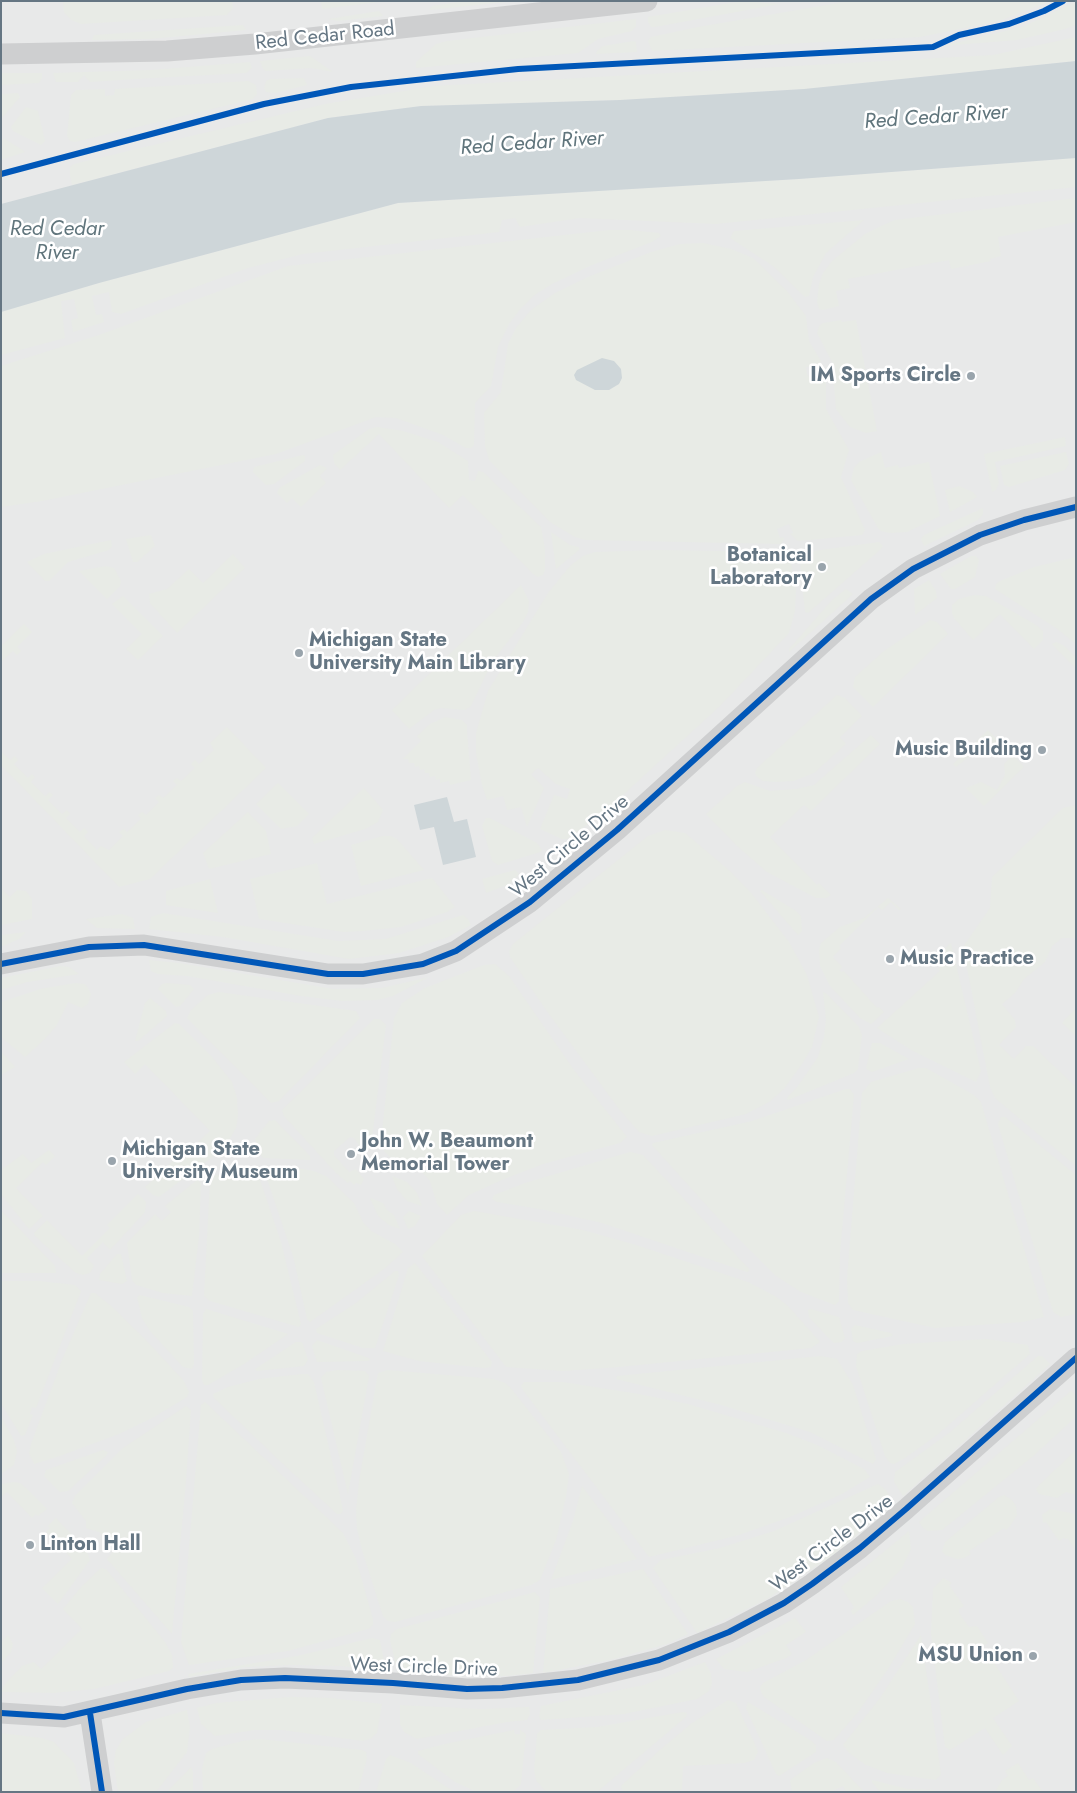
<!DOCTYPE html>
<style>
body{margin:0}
#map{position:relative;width:1077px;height:1793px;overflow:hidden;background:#f9f9f9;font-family:Jost,sans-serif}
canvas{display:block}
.frame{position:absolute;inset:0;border:2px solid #657683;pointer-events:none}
</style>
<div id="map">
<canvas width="1077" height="1793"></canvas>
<div class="frame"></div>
</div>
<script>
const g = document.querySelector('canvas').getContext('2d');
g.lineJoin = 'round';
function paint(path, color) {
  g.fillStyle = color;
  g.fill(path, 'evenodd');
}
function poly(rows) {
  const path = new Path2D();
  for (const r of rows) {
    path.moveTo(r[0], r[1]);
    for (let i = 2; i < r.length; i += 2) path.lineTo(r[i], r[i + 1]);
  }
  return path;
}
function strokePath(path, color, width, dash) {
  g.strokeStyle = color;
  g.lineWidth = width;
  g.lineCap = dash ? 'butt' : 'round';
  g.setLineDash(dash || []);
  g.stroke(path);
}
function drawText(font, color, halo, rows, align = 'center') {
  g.font = font + ' Jost,sans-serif';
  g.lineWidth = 5;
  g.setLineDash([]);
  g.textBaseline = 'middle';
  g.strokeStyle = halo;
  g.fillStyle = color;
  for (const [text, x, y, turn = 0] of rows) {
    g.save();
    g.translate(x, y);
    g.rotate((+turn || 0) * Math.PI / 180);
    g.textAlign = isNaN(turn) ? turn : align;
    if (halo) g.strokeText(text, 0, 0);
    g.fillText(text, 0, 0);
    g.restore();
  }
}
paint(poly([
 [1,1,1076,1,1076,1792,1,1792]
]), '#e8e9e9');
paint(poly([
 [63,1,232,1,233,8,227,15,81,24,71,20,64,12],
 [321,1,387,1,322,9],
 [464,1,516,1,429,10,432,6],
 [742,1,780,4,655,27,651,27,648,22,648,17],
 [850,1,1051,1,999,21,920,37,652,51,648,41,651,37,698,27],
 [1076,2,1076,25,1065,29,1017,40,943,46,1022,27],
 [379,11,383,16,338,21,328,19],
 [636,19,636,26,632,31,598,39,578,53,416,68,416,62,436,44,447,41],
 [243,25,246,30,150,39,92,40,94,35],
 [1076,37,1076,61,804,89,620,100,421,106,328,118,72,185,70,175,70,167,74,164,325,104,434,86,993,55],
 [633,41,636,42,637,52,596,54,597,51,603,46],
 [310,56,333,72,311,68,266,71,263,69,260,61],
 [250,62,252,68,246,73,136,79,90,82,84,75,78,82,56,82,53,73,151,70],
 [1,73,42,73,42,78,39,83,1,85],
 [304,78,307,85,275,93,266,92,264,88,266,81,270,79],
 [248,81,256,85,257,94,253,99,75,142,70,141,67,136,71,95,76,90,105,89,105,96,114,95,115,89],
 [18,93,20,97,1,119,1,94],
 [26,107,38,111,45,141,41,145,13,131,11,127],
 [5,139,21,149,25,152,1,160,1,140],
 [1076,158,1076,187,716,224,580,218,520,227,515,218,502,220,499,232,303,254,248,268,121,314,112,312,109,292,92,296,96,315,102,314,104,322,73,332,71,320,78,318,74,299,61,301,65,338,1,355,1,312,99,283,398,203,799,179],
 [1076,198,1076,222,998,237,1001,256,990,259,991,261,951,269,949,260,848,279,850,288,836,291,839,306,823,310,819,309,817,302,819,284,823,273,832,261,865,234,883,225,895,220],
 [864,220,826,253,813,277,809,296,805,297,773,266,730,238,734,231],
 [609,230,630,230,659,233,661,236,652,242,592,265,552,284,536,294,521,308,509,324,498,347,491,386,475,403,474,445,471,448,466,448,443,435,396,418,376,417,276,454,42,501,1,507,1,366,99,335,288,266],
 [703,243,731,249,753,258,787,291,806,316,809,341,821,361,819,365,806,367,807,374,811,379,819,372,826,375,826,409,849,450,841,477,865,530,862,535,798,541,790,534,793,533,789,524,777,529,780,538,783,537,784,539,781,544,586,540,575,537,550,522,489,460,485,446,484,413,501,392,508,344,516,328,531,310,555,293,588,277,651,252,680,244],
 [841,320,842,322,856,320,877,431,866,433,850,427,836,409,832,362,817,333,819,326,823,323],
 [377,427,403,431,438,442,468,461,469,480,475,481,478,471,483,472,541,527,545,549,545,570,543,575,538,577,533,574,500,540,503,536,463,495,449,508,379,434,340,470,334,463,333,455,369,429],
 [1065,437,1066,446,995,462,999,483,996,490,992,492,984,454],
 [881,452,885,468,898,465,899,468,929,462,940,516,907,532,889,533,881,531,878,528,851,480,854,468,859,462],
 [1066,452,1069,464,1065,470,1009,487,1004,485,1000,466],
 [303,455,305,456,305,461,274,484,266,485,253,472,254,467],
 [320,465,327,468,320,476,326,483,301,507,292,498,287,503,277,493,279,488],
 [959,486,973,492,977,497,950,512,945,490],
 [983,508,983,514,978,520,924,546,921,539,924,535],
 [551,532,570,545,579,547,579,550,556,569],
 [151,535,155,546,137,562,133,562,126,539],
 [111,540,112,546,109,550,68,562,49,581,45,581,27,562,44,554],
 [879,542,883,546,881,549,808,613,805,612,799,553],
 [657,550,785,552,790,557,796,590,795,611,789,633,720,706,600,816,567,839,562,839,540,829,554,795,567,799,570,789,556,784,538,768,531,774,544,788,527,827,521,807,507,810,503,796,487,800,482,785,476,753,476,733,488,691,548,593,570,566,583,556,595,552],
 [233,554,245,568,177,633,150,603,149,594,167,589,189,569,203,583],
 [971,556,976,556,979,560,975,577,955,589,951,589,940,574],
 [1076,557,1076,644,1056,628,995,589,996,584,1000,581,1034,567],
 [106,566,114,568,121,581,120,586,107,599,79,571],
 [929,580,936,591,937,598,915,615,914,589],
 [521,585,529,601,528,612,523,622,492,662,471,706,465,710,441,708,434,710,409,729,392,710],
 [846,589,853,594,789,652,789,649,832,600],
 [974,595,986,596,1036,625,1043,631,1043,640,1034,649,1000,614,973,640,954,618,952,613,952,605,959,599],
 [123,596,163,636,138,660,126,649,142,634,112,604],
 [930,620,937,622,948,634,873,707,853,687,855,677,884,651],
 [24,624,32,632,17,647,21,651,17,655,13,651,1,662,1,646],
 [1056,642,1063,645,1076,657,1076,669,1052,644],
 [837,695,845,698,862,716,840,737,846,744,814,773,794,781,775,782,763,781,757,777,755,773,757,768],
 [445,717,462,720,467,725,467,731,471,780,450,785,449,781,440,783,440,779,436,780,435,776,430,777,429,773,425,773,424,769,420,770,419,766,415,767,414,763,409,763,408,759,403,759,421,741,417,736,430,724],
 [227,727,266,768,150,879,119,887,1,765,1,751,10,760,15,756,18,760,14,764,28,778,32,774,35,777,31,782,45,796,50,792,53,795,48,800,62,814,67,810,70,814,66,818,80,832,84,828,88,832,84,836,97,850,101,846,109,850,123,836,119,832,124,829,127,832,141,819,138,815,142,812,146,815,159,802,155,798,159,795,163,798,177,785,173,781,177,778,181,781,195,768,191,764,195,760,199,764,214,750,210,743],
 [988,730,1002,744,992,753,982,750,975,752,956,767,953,764],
 [871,735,880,744,811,811,804,805,770,837,817,885,819,883,831,895,826,898,816,898,767,872,737,846,706,814,737,786,745,782,770,791,796,789,814,785],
 [1013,755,1024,767,984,806,966,788,981,782,997,790,1005,775,1004,764],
 [278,783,309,814,297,826,281,829,256,804],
 [364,788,383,810,378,822,365,829,314,844,312,838],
 [1076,805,1076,938,1062,938,1052,946,1045,962,1024,979,1015,993,1002,1004,1015,1020,1016,1027,999,1045,1014,1059,1026,1046,1033,1046,1076,1087,1076,1166,995,1098,990,1087,963,947,990,908,992,877,1063,808],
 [248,812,266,831,271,854,209,869,203,853],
 [486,818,490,818,537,843,542,850,540,852,498,865,492,861,482,826],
 [665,830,685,833,730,871,752,894,789,942,807,975,819,1017,812,1047,802,1064,784,1089,769,1102,746,1114,652,1136,639,1132,619,1109,546,1010,510,957,509,951,513,944,648,836],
 [383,836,391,836,397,839,424,870,361,886,351,845],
 [317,863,327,904,432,878,455,907,447,912,401,927,363,931,344,932,259,919,250,879],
 [515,870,519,874,510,884,486,893,482,879],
 [210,879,218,913,166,905,166,891],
 [1,888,10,897,17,890,26,891,32,899,32,919,1,925],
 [762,890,796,911,801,916,802,931,798,935,760,891],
 [888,898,901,909,899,910,891,902,882,910,878,907,839,946,841,948,833,957,842,967,839,970,842,972,844,971,877,1008,879,1007,884,1012,871,1024,860,1018,830,986,820,966,819,949,821,943,840,927,864,918],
 [163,913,338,941,386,939,463,915,468,919,471,925,448,937,399,953,349,959,223,937,149,929,151,917],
 [122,914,133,918,135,929,97,928,86,919],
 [26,932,19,939,1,947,1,935],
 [951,943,981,1071,976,1082,913,1051,877,1028,940,971,938,969,947,960,940,953],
 [149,960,179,963,333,989,382,988,429,977,393,996,377,1000,342,1001,301,996,187,976,158,974,151,971],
 [495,964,509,976,574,1070,627,1137,620,1143,543,1164,504,1179,469,1195,447,1215,437,1204,430,1181,419,1169,393,1160,384,1151,382,1132,394,1018,402,1003,425,988,484,965],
 [60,966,69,967,79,974,27,982,1,990,1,978],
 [75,983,85,984,88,988,91,994,88,1004,82,1008,68,1002,57,1025,45,1039,25,1057,1,1037,1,1002,40,989],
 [167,983,190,985,194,989,180,1006,176,1007,158,989,162,984],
 [219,992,356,1011,360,1018,279,1101,271,1103,187,1018,191,1010,208,995],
 [823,992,827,994,859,1027,862,1035,858,1069,854,1073,788,1100,787,1098,798,1086,818,1057,824,1037,826,1019],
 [150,998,166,1011,167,1016,138,1041,135,1041,145,1003],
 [1076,1008,1076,1036,1062,1023],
 [374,1019,380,1019,386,1025,371,1147,366,1143,361,1148,354,1138,350,1137,334,1151,334,1155,349,1172,356,1169,364,1179,361,1185,356,1183,354,1185,350,1181,348,1183,336,1173,284,1116,282,1110],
 [175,1023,179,1024,212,1057,232,1082,237,1098,238,1115,236,1128,228,1142,219,1152,159,1197,153,1195,145,1187,178,1156,181,1159,210,1131,145,1064,135,1074,124,1062],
 [872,1043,880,1043,909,1059,872,1072,868,1070,866,1068],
 [1,1051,15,1067,1,1075],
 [919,1068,926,1068,974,1095,981,1102,1044,1317,1023,1322,935,1328,853,1310,848,1303,847,1278,862,1093,871,1082],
 [846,1089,850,1089,854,1095,840,1253,839,1301,835,1305,801,1292,776,1276,717,1217,652,1145,653,1143,752,1121],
 [1001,1117,1005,1117,1076,1175,1076,1314,1061,1317,1053,1312,998,1124],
 [275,1120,310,1156,310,1160,264,1158,260,1155,255,1139,269,1121],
 [49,1150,55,1156,46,1165,43,1162,16,1188,43,1216,29,1229,1,1194,1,1170,23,1154,31,1163],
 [630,1152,643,1155,750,1270,747,1272,602,1223,545,1210,497,1202,492,1199,494,1195,525,1183],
 [271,1167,297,1168,314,1171,326,1176,354,1203,363,1222,371,1231,395,1244,403,1252,384,1269,310,1322,307,1319,293,1256,265,1173,265,1170],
 [252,1170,258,1174,281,1242,301,1324,299,1327,210,1301,204,1296,210,1180,215,1175],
 [392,1176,407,1182,417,1193,422,1206,407,1201,397,1189],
 [198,1179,201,1184,199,1236,192,1296,163,1293,136,1285,132,1280,127,1243,155,1214,162,1221,171,1212,165,1206],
 [138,1194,146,1202,145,1212,110,1250,103,1242,87,1258,94,1266,90,1273,83,1275,76,1273,35,1236,34,1233,47,1220,82,1256,110,1228,107,1225],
 [370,1198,383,1203,387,1210,394,1215,400,1229,389,1225,378,1216],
 [1,1210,55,1266,56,1273,1,1273],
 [409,1211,421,1216,415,1226,408,1229,403,1217],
 [474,1211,583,1230,636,1245,748,1282,775,1296,788,1306,820,1342,811,1348,619,1367,563,1371,506,1367,422,1256,461,1215],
 [117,1254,121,1254,127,1281,122,1284,99,1280,100,1274],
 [415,1263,492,1362,491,1367,484,1368,419,1361,383,1351,408,1268],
 [395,1271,398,1271,399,1275,375,1348,363,1348,317,1333,316,1329,356,1303],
 [1,1281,40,1281,75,1285,81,1291,36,1408,32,1407,30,1414,33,1415,25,1435,21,1436,1,1403],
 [91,1293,95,1293,110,1305,144,1338,184,1381,189,1392,187,1397,154,1417,119,1434,57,1457,34,1464,29,1453,31,1444,62,1360],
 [140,1295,189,1307,193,1311,194,1364,192,1369,183,1367,150,1331,142,1318,137,1297],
 [206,1309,285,1333,288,1334,244,1364,208,1385,204,1385,202,1380,203,1314],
 [811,1309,839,1317,845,1338,842,1342,834,1343,823,1332,809,1317,808,1310],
 [855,1325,891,1333,893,1336,857,1343,853,1341,851,1329],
 [987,1339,1028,1345,1030,1354,937,1435,905,1458,894,1464,890,1463,885,1456,856,1366,857,1354,862,1351,903,1344],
 [317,1340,366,1357,370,1359,368,1361,317,1362,312,1346],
 [296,1342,301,1342,303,1344,308,1360,304,1366,257,1371,255,1369],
 [821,1356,837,1359,853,1385,876,1459,873,1464,810,1432,721,1405,616,1379,617,1376],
 [1038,1356,1042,1356,1050,1364,903,1496,894,1482,895,1472,949,1433],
 [337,1370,365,1371,369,1376,348,1494,321,1378,326,1372],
 [387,1370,494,1379,505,1383,510,1387,561,1452,569,1474,566,1497,556,1540,540,1580,531,1585,395,1622,388,1621,383,1616,362,1550,357,1529,356,1511,359,1481,377,1378,378,1373],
 [302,1374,308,1374,314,1382,340,1496,343,1511,341,1514,337,1514,281,1462,214,1398,213,1394,228,1387,259,1379],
 [524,1382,563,1382,639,1394,688,1404,786,1433,817,1445,864,1469,870,1477,842,1494,790,1517,739,1535,649,1557,523,1390,521,1386],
 [1071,1391,1076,1395,1076,1416,1065,1427,1032,1457,942,1530,928,1531,923,1528,919,1522],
 [205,1402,343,1533,356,1559,373,1619,373,1625,368,1629,288,1651,189,1665,181,1642,201,1405],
 [186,1406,191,1410,186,1481,172,1634,107,1559,115,1549,99,1532,86,1528,86,1521,72,1503,75,1496,123,1448],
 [1,1416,14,1440,17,1451,14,1465,1,1474],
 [103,1450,108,1452,106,1456,68,1491,60,1492,44,1476,46,1470],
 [1076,1450,1076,1495,1066,1492,1057,1498,1039,1494,1036,1489,1039,1485],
 [13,1482,20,1483,26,1488,47,1509,38,1516,36,1514,32,1518,7,1492,1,1497,1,1484],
 [878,1484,885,1489,894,1503,833,1555,767,1599,697,1633,653,1568,661,1560,720,1548,774,1531],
 [582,1486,637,1559,551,1580,573,1521],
 [1004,1495,1012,1500,1016,1506,1017,1515,1010,1526,1006,1530,1004,1528,969,1551,971,1554,964,1558,957,1559,945,1555,942,1551,945,1542,999,1497],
 [1050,1509,1076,1514,1076,1551,1068,1539,1063,1538,1059,1541,1046,1522,1043,1523,1042,1515],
 [56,1518,87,1551,90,1560,58,1604,42,1588,72,1559,46,1532,50,1528,48,1526],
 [909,1531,911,1549,902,1568,877,1595,853,1615,851,1611,854,1607,841,1587],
 [101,1568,106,1569,165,1642,172,1655,173,1668,169,1671,94,1689,54,1693,1,1692,5,1684,22,1666,34,1662,41,1669,82,1629,63,1609,82,1586],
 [643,1569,688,1634,667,1644,610,1660,543,1673,550,1589],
 [943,1578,952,1583,949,1585,964,1606,959,1609,959,1613,969,1627,977,1626,988,1643,983,1646,1019,1701,993,1718,1012,1746,1003,1755,985,1728,950,1750,945,1747,931,1633,933,1589],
 [535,1592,540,1598,533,1673,507,1676,398,1674,390,1640,391,1634,397,1629],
 [900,1599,908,1602,913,1607,915,1624,888,1669,859,1711,834,1740,827,1741,764,1697,761,1692,760,1687,763,1683,806,1660,891,1601],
 [795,1618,806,1632,786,1645,792,1654,786,1658,747,1672,724,1669,716,1659],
 [8,1635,13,1644,11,1652,1,1664,1,1642],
 [921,1635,941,1774,936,1780,887,1773,866,1765,849,1753,843,1745,880,1698],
 [372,1638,380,1640,386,1671,341,1666,291,1665,246,1667,189,1677,188,1674,297,1656],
 [705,1662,711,1674,712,1684,709,1691,697,1699,624,1714,541,1720,539,1717,541,1706,644,1685],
 [290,1697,332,1698,382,1704,377,1733,370,1739,363,1741,282,1730,255,1730,215,1736,201,1724,197,1708,216,1703],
 [728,1700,736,1703,755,1744,758,1752,754,1760,744,1763,683,1766,682,1789,673,1792,625,1792,622,1789,621,1786,624,1783,661,1749,692,1723],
 [748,1702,810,1740,816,1745,816,1752,779,1776,776,1774,746,1708],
 [400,1705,481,1709,529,1707,530,1714,527,1720,507,1722,417,1739,404,1732,400,1724],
 [187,1710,190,1727,187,1752,156,1792,118,1792,114,1763,116,1750,123,1739,146,1722],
 [683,1712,687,1713,686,1717,597,1792,546,1792,536,1780,534,1770,537,1734,541,1730,597,1727],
 [514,1730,515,1734,520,1734,520,1730,526,1734,521,1784,513,1792,477,1792,455,1782,418,1754,418,1751,445,1744],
 [1,1733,41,1738,54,1742,74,1763,82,1792,1,1792],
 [260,1739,362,1750,366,1752,367,1758,358,1792,203,1792,202,1768,206,1753,212,1749,242,1741],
 [390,1755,411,1763,454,1792,376,1792,386,1759],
 [827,1758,836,1762,864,1792,846,1792,843,1786,831,1792,792,1792,790,1780,814,1763],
 [1018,1763,1029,1780,1033,1778,1043,1792,995,1792,1002,1780,1008,1776,1005,1771],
 [191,1767,193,1772,193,1792,167,1792],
 [872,1780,908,1789,934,1790,939,1792,880,1792,872,1782]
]), '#e8ebe6');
paint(poly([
 [1076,61,1076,158,799,179,398,203,99,283,1,312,1,204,328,118,421,106,620,100,804,89],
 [602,358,614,361,621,369,622,378,619,384,609,390,595,390,576,380,574,375,577,370],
 [447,797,454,822,467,819,476,857,443,865,434,827,420,830,414,805]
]), '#ced6d9');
strokePath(poly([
 [1,54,167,51,255,44,647,1],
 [1,964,89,947,144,945,328,974,363,974,423,964,456,951,530,902,617,830,871,599,913,569,980,535,1024,520,1076,507],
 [1,1713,64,1717,187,1689,241,1680,285,1678,393,1683,467,1689,502,1688,578,1680,659,1660,729,1632,784,1603,812,1584,860,1548,906,1509,1076,1358],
 [90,1713,102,1792]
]), '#cecfd0', 21);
strokePath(poly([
 [1,174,264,104,351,87,518,69,933,47,959,35,1009,24,1044,11,1063,1],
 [1,964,89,947,144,945,328,974,363,974,423,964,456,951,530,902,617,830,871,599,913,569,980,535,1024,520,1076,507],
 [1,1713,64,1717,187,1689,241,1680,285,1678,393,1683,467,1689,502,1688,578,1680,659,1660,729,1632,784,1603,812,1584,860,1548,906,1509,1076,1358],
 [90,1713,102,1792]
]), '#0057b8', 6);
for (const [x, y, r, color] of [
 [971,376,5,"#99a4ac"],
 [822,567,5,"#99a4ac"],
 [299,653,5,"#99a4ac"],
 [1042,750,5,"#99a4ac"],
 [890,959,5,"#99a4ac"],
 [351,1154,5,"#99a4ac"],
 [112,1161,5,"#99a4ac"],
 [30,1545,5,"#99a4ac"],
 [1033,1656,5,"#99a4ac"]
]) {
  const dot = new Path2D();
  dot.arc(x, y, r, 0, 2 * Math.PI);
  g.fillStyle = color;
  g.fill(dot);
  strokePath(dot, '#fff', 2);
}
drawText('20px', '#657683', '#fff', [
 ["Red Cedar Road",325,37,-6],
 ["West Circle Drive",570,847,-40],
 ["West Circle Drive",832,1544,-37],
 ["West Circle Drive",424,1668,2]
]);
drawText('bold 20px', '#657683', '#fff', [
 ["IM Sports Circle",961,376,"right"],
 ["Botanical",812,556,"right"],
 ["Laboratory",812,579,"right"],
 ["Michigan State",309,641],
 ["University Main Library",309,664],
 ["Music Building",1032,750,"right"],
 ["Music Practice",900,959],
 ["John W. Beaumont",361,1142],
 ["Memorial Tower",361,1165],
 ["Michigan State",122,1150],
 ["University Museum",122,1173],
 ["Linton Hall",40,1545],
 ["MSU Union",1023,1656,"right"]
], 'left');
drawText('italic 21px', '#60757c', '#fff', [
 ["Red Cedar River",936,118,-4],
 ["Red Cedar River",532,144,-4],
 ["Red Cedar",57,230],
 ["River",57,254]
]);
</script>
